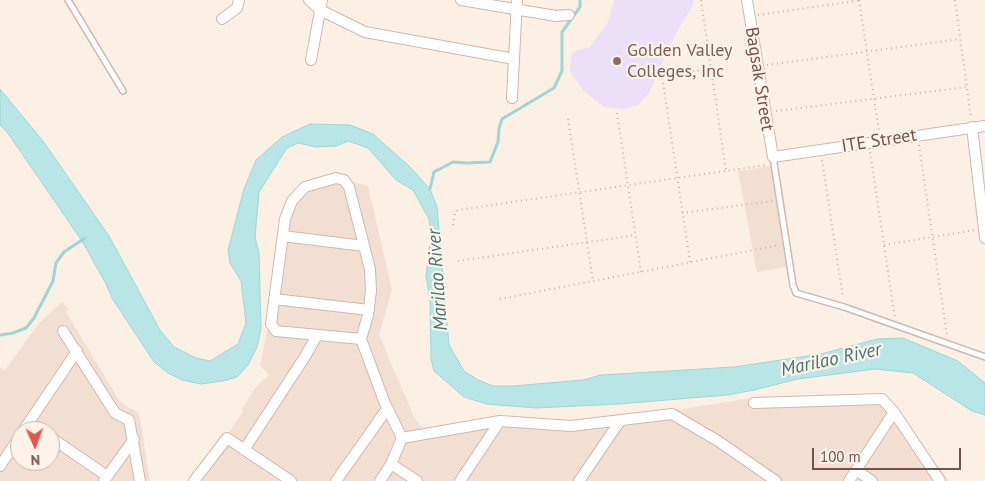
<!DOCTYPE html>
<style>
body{margin:0}
#map{position:relative;width:985px;height:481px;overflow:hidden;background:#fcefe3;font-family:"PT Sans",sans-serif}
canvas{display:block}
.north{position:absolute;left:10px;top:421px;width:50px;height:50px;box-sizing:border-box;background:#fff3e9;border:1px solid #c7b3a9;border-radius:50%;rotate:178deg;font-size:14px;font-weight:700;line-height:20px;text-align:center;color:#745249}
.north::after{content:'';display:block;margin:auto;width:18px;height:22px;background:#e55649;clip-path:polygon(50% 0,100% 100%,50% 72%,0 100%)}
.scale{position:absolute;left:812px;top:448px;width:149px;height:22px;box-sizing:border-box;border:2px solid #745249;border-top:0;padding-left:6px;font-size:15px;line-height:18px;white-space:nowrap;color:#745249;-webkit-text-stroke:4px #fff3e9;paint-order:stroke}
</style>
<div id="map">
<canvas width="985" height="481"></canvas>
<div class="north">N</div>
<div class="scale">100 m</div>
</div>
<script>
const g = document.querySelector('canvas').getContext('2d');
g.lineJoin = 'round';
function paint(path, color) {
  g.fillStyle = color;
  g.fill(path, 'evenodd');
}
function poly(rows) {
  const path = new Path2D();
  for (const r of rows) {
    path.moveTo(r[0], r[1]);
    for (let i = 2; i < r.length; i += 2) path.lineTo(r[i], r[i + 1]);
  }
  return path;
}
function strokePath(path, color, width, dash) {
  g.strokeStyle = color;
  g.lineWidth = width;
  g.lineCap = dash ? 'butt' : 'round';
  g.setLineDash(dash || []);
  g.stroke(path);
}
function drawText(font, color, halo, rows, align = 'center') {
  g.font = font + ' "PT Sans",sans-serif';
  g.lineWidth = 4.5;
  g.setLineDash([]);
  g.textBaseline = 'middle';
  g.strokeStyle = halo;
  g.fillStyle = color;
  for (const [text, x, y, turn = 0] of rows) {
    g.save();
    g.translate(x, y);
    g.rotate((+turn || 0) * Math.PI / 180);
    g.textAlign = isNaN(turn) ? turn : align;
    if (halo) g.strokeText(text, 0, 0);
    g.fillText(text, 0, 0);
    g.restore();
  }
}
paint(poly([
 [771,166,789,266,757,272,738,171],
 [344,179,368,186,392,290,379,335,414,417,422,428,498,417,570,422,670,411,753,398,883,396,892,403,949,481,190,481,226,437,243,411,242,408,256,387,269,375,260,365,267,331,280,235,305,185],
 [62,302,69,310,66,312,120,402,139,413,150,481,0,481,0,368,5,370,39,323],
 [20,431,50,431,50,461,20,461]
]), '#f3dfd2');
paint(poly([
 [614,0,694,0,692,7,676,33,649,93,638,105,623,109,604,107,584,91,570,72,572,52,590,47,608,22]
]), '#ece0f8');
const water = poly([
 [0,89,43,141,109,236,160,330,174,347,196,358,210,361,238,344,246,323,241,281,230,263,228,250,244,189,256,160,282,137,310,124,350,125,373,134,410,167,430,189,437,207,449,345,464,371,478,380,493,386,513,386,583,380,601,375,734,367,821,354,877,339,903,338,958,361,985,383,985,415,972,411,913,373,875,369,798,379,754,390,727,395,619,404,536,408,487,404,464,397,434,371,431,359,430,299,426,276,431,234,429,219,413,190,396,180,368,148,348,141,336,146,316,147,298,143,287,148,259,192,255,237,259,253,261,329,257,347,248,365,237,377,223,381,201,384,182,380,168,373,154,362,112,298,106,284,82,241,7,132,0,125,0,89]
]);
paint(water, '#b8e5e5');
strokePath(water, '#9ed6d7', 1);
strokePath(poly([
 [430,189,434,172,453,162,466,163,490,162,498,142,499,128,502,119,554,88,562,71,562,32,580,7,580,0],
 [0,335,13,333,26,328,34,318,53,281,56,263,64,252,85,238]
]), '#9ed6d7', 3);
const lane = poly([
 [68,0,123,91],
 [773,157,793,285,796,293,844,307,985,357]
]);
const street = poly([
 [309,0,320,10,365,32,514,59],
 [461,0,556,16,569,15],
 [747,0,773,157,985,126],
 [222,19,237,8,239,0],
 [311,60,322,0],
 [512,98,517,0],
 [972,127,985,238],
 [283,236,364,246],
 [274,299,369,310],
 [63,331,115,413,129,420,140,481],
 [361,339,276,331,271,324,285,219,292,201,305,187,336,178,344,180,349,187,370,269,371,291,368,315,361,339,384,401,402,438],
 [754,403,882,399,894,412,849,481],
 [894,412,940,481],
 [29,423,41,431],
 [23,431,77,351],
 [50,437,107,476],
 [402,438,500,421,571,426,672,414,718,441,776,481],
 [244,450,306,355,317,335],
 [391,464,417,481],
 [0,466,20,436],
 [856,470,872,481],
 [104,481,134,439],
 [194,481,227,438,291,481],
 [336,481,387,409],
 [380,481,391,464,402,438],
 [460,481,500,421],
 [579,481,620,421]
]);
strokePath(lane, '#cfb7ad', 8);
strokePath(street, '#cfb7ad', 12);
strokePath(poly([
 [701,0,726,171],
 [859,0,879,131],
 [955,0,971,118],
 [758,15,862,0],
 [767,65,960,39],
 [776,111,967,87],
 [617,113,641,272],
 [568,119,593,281],
 [919,145,947,336],
 [870,152,895,318],
 [822,160,843,298],
 [682,213,773,201],
 [453,225,455,213,458,210,766,165],
 [884,245,975,230],
 [458,261,636,235],
 [690,262,662,75,711,69],
 [500,299,780,245]
]), '#d6ac9e', 2, [1, 4]);
strokePath(lane, '#fff', 5);
strokePath(street, '#fff', 10);
for (const [x, y, r, color] of [
 [617,61,5,"#8d6e63"]
]) {
  const dot = new Path2D();
  dot.arc(x, y, r, 0, 2 * Math.PI);
  g.fillStyle = color;
  g.fill(dot);
  strokePath(dot, '#fff3e9', 2);
}
drawText('18px', '#785e54', '#fff3e9', [
 ["Golden Valley",627,51],
 ["Colleges, Inc",627,72]
], 'left');
drawText('18px', '#745249', '#fff3e9', [
 ["Bagsak Street",759,79,81],
 ["ITE Street",879,141,-9]
]);
drawText('italic 19px', '#3d7879', '#fff3e9', [
 ["Marilao River",438,280,-94],
 ["Marilao River",831,360,-12]
]);
</script>
